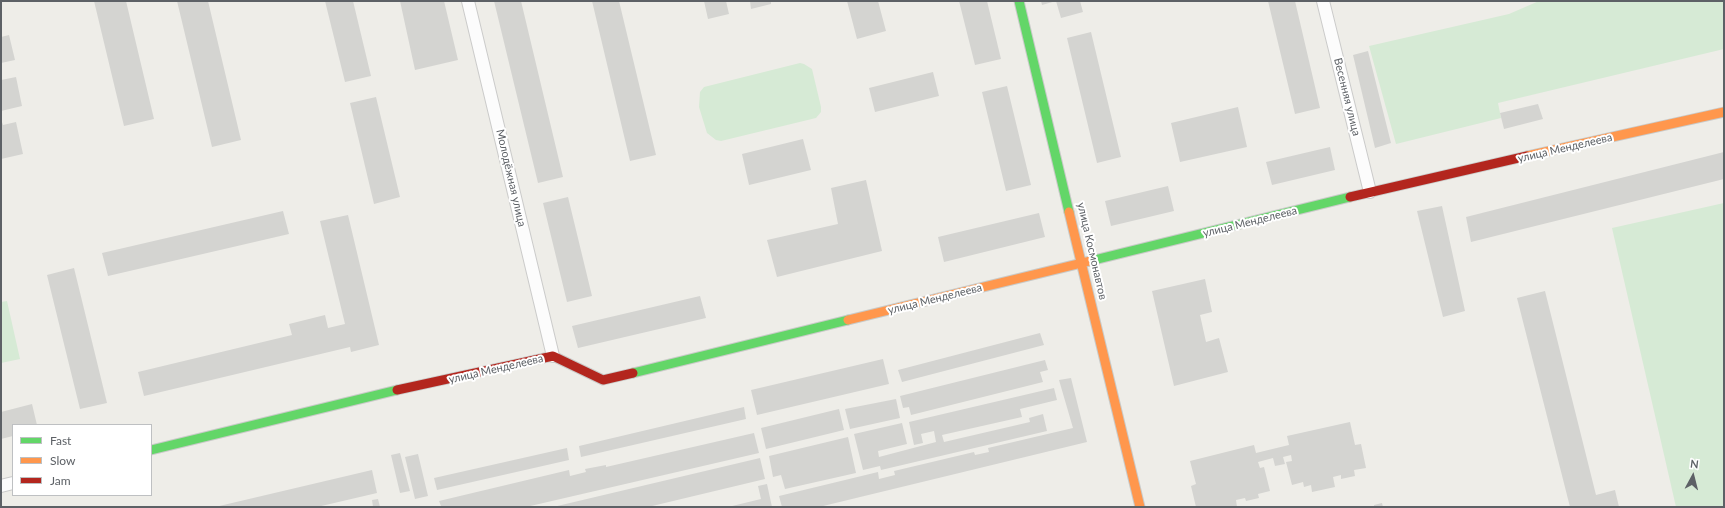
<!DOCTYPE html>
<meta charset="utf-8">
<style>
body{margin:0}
#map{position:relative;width:1725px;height:508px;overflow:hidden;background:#eeede8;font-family:Lato,sans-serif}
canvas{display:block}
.frame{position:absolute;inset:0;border:2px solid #5d6166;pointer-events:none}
.legend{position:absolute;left:12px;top:424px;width:140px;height:72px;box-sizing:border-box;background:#fff;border:1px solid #bec0c2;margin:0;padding:5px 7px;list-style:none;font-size:12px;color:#5d6166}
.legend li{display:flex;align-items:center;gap:8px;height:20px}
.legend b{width:20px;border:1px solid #bec0c2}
.north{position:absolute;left:1673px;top:456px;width:40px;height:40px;-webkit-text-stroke:3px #fff;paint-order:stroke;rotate:7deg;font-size:11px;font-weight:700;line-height:16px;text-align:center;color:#5d6166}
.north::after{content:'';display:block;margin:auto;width:14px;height:18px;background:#5d6166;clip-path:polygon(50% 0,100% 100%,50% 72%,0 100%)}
</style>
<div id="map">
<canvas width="1725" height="508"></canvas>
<div class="frame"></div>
<ul class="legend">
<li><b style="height:5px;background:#63d668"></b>Fast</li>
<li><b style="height:5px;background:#ff974d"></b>Slow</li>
<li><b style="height:5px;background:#b3261e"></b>Jam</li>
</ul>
<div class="north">N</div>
</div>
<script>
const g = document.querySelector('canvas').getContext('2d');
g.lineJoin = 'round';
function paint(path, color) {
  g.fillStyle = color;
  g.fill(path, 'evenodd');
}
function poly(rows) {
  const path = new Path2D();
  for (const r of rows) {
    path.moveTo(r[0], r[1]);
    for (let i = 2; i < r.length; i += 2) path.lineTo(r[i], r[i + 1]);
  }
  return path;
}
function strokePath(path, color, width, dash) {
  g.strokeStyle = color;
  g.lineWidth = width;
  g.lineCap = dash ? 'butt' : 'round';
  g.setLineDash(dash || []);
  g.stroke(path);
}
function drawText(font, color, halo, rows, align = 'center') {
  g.font = font + ' Lato,sans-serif';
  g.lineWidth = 4;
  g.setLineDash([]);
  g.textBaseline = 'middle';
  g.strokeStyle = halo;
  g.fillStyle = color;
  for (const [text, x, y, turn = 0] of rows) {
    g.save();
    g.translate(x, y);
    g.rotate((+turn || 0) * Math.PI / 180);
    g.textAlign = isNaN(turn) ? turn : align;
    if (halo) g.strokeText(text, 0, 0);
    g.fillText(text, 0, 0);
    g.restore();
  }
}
paint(poly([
 [1539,1,1724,1,1724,49,1498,103,1501,118,1396,144,1369,46,1509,14],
 [800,63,804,64,812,69,821,107,821,112,816,118,721,141,716,140,707,133,699,107,700,92,704,87],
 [1724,203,1724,507,1676,507,1612,228],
 [7,301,20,359,1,363,1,302]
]), '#d6ead5');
paint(poly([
 [94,1,126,1,154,119,124,126],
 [177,1,208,1,241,140,212,147],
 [325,1,353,1,371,76,345,82],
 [400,1,444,1,458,60,415,70],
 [494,1,521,1,563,177,538,183],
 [592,1,619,1,656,155,630,161],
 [704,1,726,1,729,14,708,19],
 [750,1,771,1,771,4,751,9],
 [847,1,878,1,886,31,857,39],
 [959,1,987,1,1001,59,975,65],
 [1041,1,1056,1,1042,5],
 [1056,1,1080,1,1083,12,1061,18],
 [1268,1,1295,1,1320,108,1295,114],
 [1091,32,1121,157,1097,163,1067,38],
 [9,35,15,60,1,63,1,37],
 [1368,51,1391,143,1375,148,1353,55],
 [933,72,939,96,875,112,869,88],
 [16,77,22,106,1,111,1,80],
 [1007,86,1031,185,1006,191,982,92],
 [376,97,400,197,374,204,350,103],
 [1538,104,1543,119,1504,129,1500,113],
 [1238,107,1247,147,1180,162,1171,123],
 [1,119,3,125,16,122,23,154,1,159],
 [803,139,811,170,749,185,742,154],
 [1330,147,1335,170,1272,185,1266,162],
 [1724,152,1724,179,1471,242,1466,217],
 [866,180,882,251,777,277,767,240,838,224,831,188],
 [1168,186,1174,211,1111,226,1105,201],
 [568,197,592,296,567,302,543,203],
 [1442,206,1465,311,1443,317,1417,211],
 [283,211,289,234,108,276,102,253],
 [1039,213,1045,237,944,262,938,237],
 [348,215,379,345,351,352,350,347,144,396,138,372,292,335,289,324,325,315,328,328,345,324,320,221],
 [74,268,107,403,80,409,47,275],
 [1205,279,1212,312,1200,315,1206,342,1219,338,1228,372,1174,386,1152,291],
 [1545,291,1596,495,1615,490,1619,507,1570,507,1517,298],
 [700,296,706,318,578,348,572,326],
 [1040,333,1044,345,902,382,898,370],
 [883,359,889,384,757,415,751,390],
 [1045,360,1048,370,1040,372,1043,382,911,415,909,407,903,408,900,396],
 [1071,378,1087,442,819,507,782,507,779,496,878,472,879,479,895,475,894,471,974,452,975,455,989,452,988,448,1073,428,1059,380],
 [1054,388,1057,400,1020,409,1022,417,942,435,944,442,1030,422,1029,418,1043,414,1047,431,881,470,880,466,863,470,854,434,902,423,907,444,878,451,879,457,936,442,934,431,921,434,923,443,914,445,909,422],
 [896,399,900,418,850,429,845,409],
 [32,404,37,425,13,425,13,436,1,439,1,412],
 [744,407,746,419,581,457,579,446],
 [839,409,844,430,766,449,761,428],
 [1350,422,1355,445,1361,444,1366,468,1354,470,1355,476,1341,479,1341,475,1333,477,1335,487,1312,492,1311,485,1304,487,1303,482,1292,485,1286,462,1292,461,1291,455,1283,457,1285,464,1275,466,1273,458,1258,462,1260,468,1264,467,1270,491,1258,494,1259,498,1246,501,1245,498,1236,500,1237,507,1196,507,1191,486,1196,484,1190,461,1254,445,1256,453,1289,445,1287,436],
 [754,433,759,453,526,507,438,507,441,506,439,501,569,470,570,476,586,472,585,469,606,465,606,467],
 [848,437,856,473,785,489,781,475,773,477,769,456],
 [567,448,569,460,437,490,434,478],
 [400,453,410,491,400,493,391,455],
 [418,454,428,496,415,499,405,457],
 [760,458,765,479,648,507,553,507],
 [372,470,377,493,317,507,215,507],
 [767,484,772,507,728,507,761,499,758,486],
 [378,499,380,507,373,507,372,500],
 [1382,503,1383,507,1374,507,1374,505]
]), '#d4d4d1');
const street = poly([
 [468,1,553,356],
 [1323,1,1370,192],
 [1,486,13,483]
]);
const fast = poly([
 [1019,1,1069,212],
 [1090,261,1350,197],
 [633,373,848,320],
 [151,450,397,390]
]);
const slow = poly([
 [1527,156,1724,112],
 [1069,212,1140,507],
 [848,320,1090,261]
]);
const jam = poly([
 [1350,197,1527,156],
 [397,390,553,356,603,380,633,373]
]);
strokePath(street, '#cbcbca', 14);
strokePath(fast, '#c9cac8', 11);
strokePath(slow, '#c9cac8', 11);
strokePath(jam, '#c9cac8', 11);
strokePath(street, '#fcfcfc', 12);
strokePath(fast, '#63d668', 9);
strokePath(slow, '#ff974d', 9);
strokePath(jam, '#b3261e', 9);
drawText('11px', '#5d6166', '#fff', [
 ["Весенняя улица",1347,97,76],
 ["улица Менделеева",1565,148,-13],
 ["Молодёжная улица",511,178,77],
 ["улица Менделеева",1250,222,-14],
 ["улица Космонавтов",1092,251,77],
 ["улица Менделеева",935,299,-14],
 ["улица Менделеева",496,369,-13]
]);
</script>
